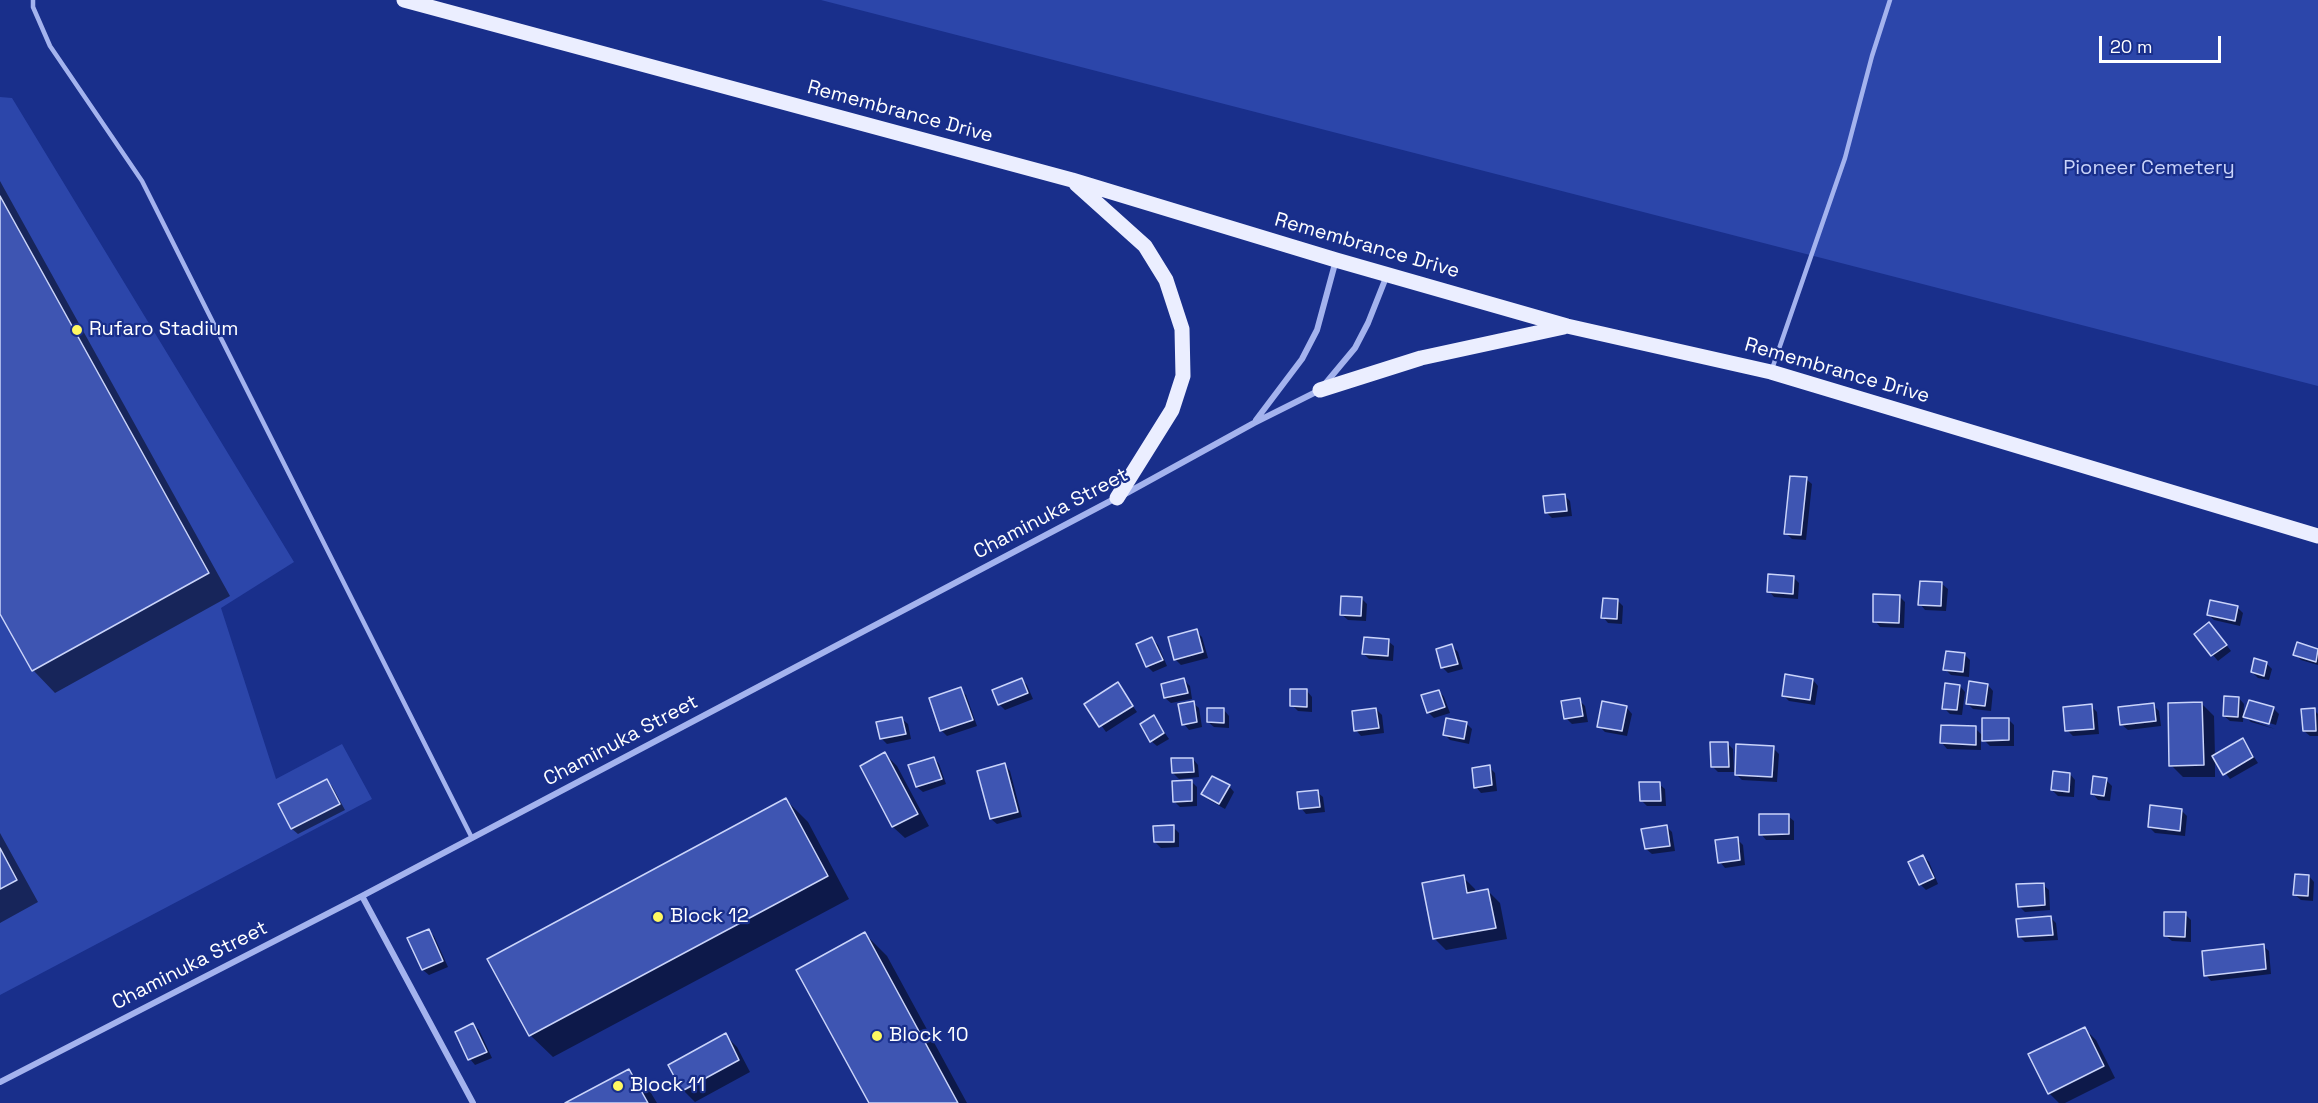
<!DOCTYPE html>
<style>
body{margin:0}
#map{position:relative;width:2318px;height:1103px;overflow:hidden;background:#192f8b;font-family:"Space Grotesk",sans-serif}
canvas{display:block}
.scale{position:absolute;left:2099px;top:36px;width:122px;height:27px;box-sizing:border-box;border:3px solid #fff;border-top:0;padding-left:8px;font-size:18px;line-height:21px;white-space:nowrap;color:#fff;-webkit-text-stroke:4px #192f8b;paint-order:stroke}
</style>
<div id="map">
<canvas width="2318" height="1103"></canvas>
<div class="scale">20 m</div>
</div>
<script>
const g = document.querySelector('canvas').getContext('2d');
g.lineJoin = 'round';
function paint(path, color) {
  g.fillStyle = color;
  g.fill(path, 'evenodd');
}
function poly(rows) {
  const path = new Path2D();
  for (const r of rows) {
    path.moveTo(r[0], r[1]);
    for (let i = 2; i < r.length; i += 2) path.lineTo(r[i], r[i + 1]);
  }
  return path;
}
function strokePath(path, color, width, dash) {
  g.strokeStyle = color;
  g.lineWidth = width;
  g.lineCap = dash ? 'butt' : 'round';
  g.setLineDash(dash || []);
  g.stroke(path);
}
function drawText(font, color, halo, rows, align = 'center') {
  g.font = font + ' "Space Grotesk",sans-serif';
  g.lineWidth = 4.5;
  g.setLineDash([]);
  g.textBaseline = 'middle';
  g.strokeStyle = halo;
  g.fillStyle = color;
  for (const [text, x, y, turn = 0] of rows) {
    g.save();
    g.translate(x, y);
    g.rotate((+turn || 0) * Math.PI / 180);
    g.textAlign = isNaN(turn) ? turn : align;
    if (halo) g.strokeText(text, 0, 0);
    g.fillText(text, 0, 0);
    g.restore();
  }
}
paint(poly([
 [821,0,2318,0,2318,386],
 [0,97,12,98,294,562,221,608,276,779,342,744,372,799,0,995]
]), '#2c46aa');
paint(poly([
 [0,181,230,596,55,693,33,670,0,611],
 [1806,479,1812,484,1806,540,1792,539,1786,533],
 [1565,496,1570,501,1572,516,1552,518,1547,513],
 [1793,577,1799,583,1798,599,1774,597,1769,591],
 [1942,584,1948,589,1946,611,1925,610,1920,604],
 [1899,596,1905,602,1904,628,1880,627,1875,621],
 [1361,598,1367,604,1366,621,1348,620,1342,615],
 [1617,600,1623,606,1622,624,1608,623,1603,617],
 [2237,607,2243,613,2240,626,2214,620,2208,614],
 [2215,630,2231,651,2218,661,2196,635],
 [1196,631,1202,637,1208,658,1181,665,1175,659],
 [1152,639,1158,645,1167,666,1153,672,1147,666],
 [1388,641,1394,646,1393,661,1369,659,1363,653],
 [2298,644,2318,651,2318,665,2301,660,2295,654],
 [1452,646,1458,652,1463,669,1448,673,1443,668,1438,650],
 [1965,655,1970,660,1969,677,1951,675,1945,669],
 [2266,663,2272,669,2269,680,2258,678,2252,672],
 [1022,680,1027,685,1033,699,1005,710,999,704],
 [1184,680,1190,686,1192,699,1171,703,1165,698],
 [1813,680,1818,686,1815,705,1789,701,1783,695],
 [1117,684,1137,712,1106,732,1086,704],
 [1988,685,1993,691,1991,711,1973,709,1967,703],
 [1960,686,1965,692,1962,715,1950,714,1944,708],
 [960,689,966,695,977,726,947,736,941,730],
 [1307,691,1312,697,1312,712,1298,711,1292,705],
 [1439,691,1444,697,1450,713,1434,718,1428,712],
 [2239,698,2244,704,2243,722,2230,721,2224,716],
 [1579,700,1585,706,1588,722,1572,724,1566,718],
 [1193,703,1199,708,1202,727,1189,730,1184,724],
 [2202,704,2214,716,2215,756,2242,739,2258,763,2230,779,2215,759,2215,777,2183,777,2171,765],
 [2153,705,2159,711,2161,726,2128,730,2122,725],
 [2091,706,2097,712,2099,734,2073,736,2067,730],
 [1627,708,1632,714,1627,736,1605,732,1599,726],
 [2273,708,2279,714,2276,725,2250,717,2250,720,2275,729,2251,722,2245,716],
 [1376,709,1382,715,1384,733,1361,736,1356,730],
 [1224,710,1229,716,1229,728,1214,727,1208,722],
 [2314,710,2318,714,2318,736,2310,736,2304,731],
 [1154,717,1169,739,1157,746,1151,741],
 [902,719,908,724,911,739,887,744,881,738],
 [2008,719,2014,725,2014,746,1990,746,1981,737,1981,750,1947,749,1942,743,1975,728,1984,737],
 [1466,723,1472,729,1469,744,1450,740,1444,734],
 [1727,743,1733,749,1734,772,1718,772,1712,766],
 [1773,748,1779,754,1777,782,1742,780,1736,774],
 [885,754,897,766,929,826,905,838,893,827,862,766],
 [934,758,939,764,946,784,923,792,917,787],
 [1193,759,1198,765,1199,777,1179,779,1173,773],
 [1005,765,1010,771,1022,817,997,824,991,819],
 [1489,767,1495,773,1497,791,1481,793,1476,787],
 [2070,774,2075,780,2074,797,2058,796,2052,790],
 [2106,780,2112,786,2110,801,2098,800,2093,794],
 [327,781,332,786,345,810,298,834,292,829,280,805],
 [1191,781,1197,787,1197,806,1180,807,1174,801],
 [1659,784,1665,789,1666,806,1647,806,1641,800],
 [1229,786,1234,792,1225,809,1209,800,1203,794],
 [1317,792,1323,797,1325,812,1306,814,1301,808],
 [786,800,808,822,849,899,553,1057,530,1035,489,959],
 [2181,810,2187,816,2185,836,2155,833,2149,827],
 [1788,816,1794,821,1794,840,1766,840,1761,834],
 [1173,827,1179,833,1179,847,1161,848,1155,842],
 [1667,827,1672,832,1675,851,1652,854,1646,849],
 [0,833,38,902,0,923],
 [1737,839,1743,845,1745,865,1725,868,1720,862],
 [1923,856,1929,862,1938,884,1926,890,1920,884],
 [2309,876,2314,882,2313,901,2301,900,2295,895],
 [1463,877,1475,889,1476,893,1488,891,1500,903,1507,939,1446,950,1434,938],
 [2043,885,2049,890,2050,910,2025,912,2019,906],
 [2185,914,2191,920,2191,942,2172,941,2166,936],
 [2051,918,2056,923,2058,940,2025,942,2019,936],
 [428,931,434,936,448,967,429,975,423,970,409,939],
 [865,934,887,956,967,1103,871,1103],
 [2263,946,2269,951,2271,974,2211,981,2206,975],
 [473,1025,479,1030,492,1058,475,1065,470,1059],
 [2084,1028,2096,1040,2115,1078,2065,1103,2059,1103,2049,1093],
 [725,1035,737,1047,750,1072,695,1102,683,1090],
 [629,1070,651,1093,657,1103,568,1103]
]), '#0007');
const building = poly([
 [0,196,209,573,32,671,0,614,0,196],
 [1790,476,1807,477,1801,535,1784,534,1790,476],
 [1565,494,1567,511,1545,513,1543,496,1565,494],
 [1768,574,1794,576,1793,594,1767,592,1768,574],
 [1920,581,1942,582,1941,606,1918,605,1920,581],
 [1873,594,1900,595,1899,623,1873,622,1873,594],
 [1341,596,1362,597,1361,616,1340,615,1341,596],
 [1603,598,1618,599,1617,619,1601,618,1603,598],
 [2210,600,2238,606,2235,621,2207,615,2210,600],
 [2209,622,2227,645,2211,656,2194,634,2209,622],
 [1197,629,1203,652,1174,660,1168,637,1197,629],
 [1152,637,1163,660,1146,667,1136,644,1152,637],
 [1364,637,1389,639,1388,656,1362,654,1364,637],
 [2297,642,2318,649,2316,662,2293,655,2297,642],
 [1452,644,1458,664,1441,668,1436,649,1452,644],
 [1946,651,1965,653,1963,672,1943,670,1946,651],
 [2254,658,2267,662,2264,676,2251,672,2254,658],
 [1785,674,1813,679,1810,700,1782,696,1785,674],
 [1022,678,1028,693,998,705,992,690,1022,678],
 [1184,678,1188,693,1164,698,1161,684,1184,678],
 [1969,681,1988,684,1985,706,1966,704,1969,681],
 [1118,682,1133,706,1099,727,1084,704,1118,682],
 [1945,683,1960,685,1957,710,1942,709,1945,683],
 [961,687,973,720,940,731,929,698,961,687],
 [1290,689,1307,689,1307,707,1290,706,1290,689],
 [1439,690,1445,707,1427,713,1421,695,1439,690],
 [2224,696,2239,697,2238,717,2223,716,2224,696],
 [1580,698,1583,716,1564,719,1561,701,1580,698],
 [2249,700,2274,707,2269,724,2243,717,2249,700],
 [1194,701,1197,722,1182,725,1178,704,1194,701],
 [1602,701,1627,706,1622,731,1597,727,1602,701],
 [2202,702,2204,765,2169,766,2168,703,2202,702],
 [2154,703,2156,721,2120,725,2118,707,2154,703],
 [2092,704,2094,729,2065,731,2063,707,2092,704],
 [1207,708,1224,708,1224,723,1207,722,1207,708],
 [1376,708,1379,728,1354,731,1352,711,1376,708],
 [2315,708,2316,731,2303,731,2301,709,2315,708],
 [1154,715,1164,733,1150,742,1140,724,1154,715],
 [902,717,906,734,880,739,876,722,902,717],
 [1446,718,1467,722,1464,739,1443,735,1446,718],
 [1982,718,2009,718,2009,740,1982,741,1982,718],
 [1941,725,1976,726,1976,745,1940,743,1941,725],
 [2243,738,2253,757,2223,775,2212,756,2243,738],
 [1710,742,1728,742,1729,767,1711,767,1710,742],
 [1736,744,1774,746,1772,777,1735,775,1736,744],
 [885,752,918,814,892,827,860,766,885,752],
 [934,757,942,779,916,787,908,765,934,757],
 [1171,758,1193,758,1194,772,1172,773,1171,758],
 [1005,763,1018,812,990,819,977,771,1005,763],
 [1490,765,1492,785,1474,788,1472,768,1490,765],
 [2053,771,2070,773,2069,792,2051,790,2053,771],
 [1212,776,1230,785,1219,804,1201,794,1212,776],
 [2093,776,2107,778,2104,796,2091,794,2093,776],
 [327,779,340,804,291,829,278,804,327,779],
 [1192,780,1192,801,1173,802,1172,781,1192,780],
 [1639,782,1660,782,1661,801,1640,801,1639,782],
 [1318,790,1320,807,1299,809,1297,792,1318,790],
 [786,798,828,876,529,1036,487,959,786,798],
 [2150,805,2182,809,2180,831,2148,827,2150,805],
 [1759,814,1789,814,1789,834,1759,835,1759,814],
 [1174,825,1174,842,1154,842,1153,826,1174,825],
 [1667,825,1670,846,1645,849,1641,829,1667,825],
 [1738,837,1740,860,1718,863,1715,840,1738,837],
 [0,848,17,880,0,889,0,848],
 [1923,855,1934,878,1919,885,1908,862,1923,855],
 [2295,874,2309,875,2308,896,2293,895,2295,874],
 [1464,875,1467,893,1488,889,1496,928,1433,939,1422,883,1464,875],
 [2044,883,2045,905,2018,907,2016,884,2044,883],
 [2164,912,2186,912,2185,937,2164,936,2164,912],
 [2051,916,2053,935,2018,937,2016,919,2051,916],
 [429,929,443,961,422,970,407,938,429,929],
 [865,932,958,1103,869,1103,796,970,865,932],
 [2264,944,2266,969,2204,976,2202,951,2264,944],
 [473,1023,487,1052,468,1060,455,1032,473,1023],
 [2085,1027,2104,1066,2048,1094,2028,1054,2085,1027],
 [726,1033,739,1060,682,1091,668,1065,726,1033],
 [629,1069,648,1103,565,1103,629,1069]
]);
paint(building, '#3e55b2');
strokePath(building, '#cad4fa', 1.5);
strokePath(poly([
 [33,0,33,7,50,46,142,181,472,838],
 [1772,369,1845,158,1872,56,1890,0]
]), '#a4b3ee', 4.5);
strokePath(poly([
 [1256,420,1302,359,1317,330,1336,260],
 [1125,494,1254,423,1320,390,1355,348,1368,323,1387,275],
 [362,896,473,1103],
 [0,1082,362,896,1116,498]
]), '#a4b3ee', 6);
strokePath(poly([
 [404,0,1072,180,1336,260,1567,326,1771,372,2318,536],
 [1076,184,1145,246,1166,280,1182,329,1183,376,1172,410,1117,498],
 [1320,390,1421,358,1564,327]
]), '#ebeeff', 15);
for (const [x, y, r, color] of [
 [77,330,6,"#fff861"],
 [658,917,6,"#fff861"],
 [877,1036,6,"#fff861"],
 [618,1086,6,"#fff861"]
]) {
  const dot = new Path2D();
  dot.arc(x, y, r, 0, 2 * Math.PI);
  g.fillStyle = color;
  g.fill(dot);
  strokePath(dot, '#192f8b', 2);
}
drawText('20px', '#fff', '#192f8b', [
 ["Remembrance Drive",900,112,15],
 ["Remembrance Drive",1367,246,16],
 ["Remembrance Drive",1837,371,16],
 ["Chaminuka Street",1051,514,-28],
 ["Chaminuka Street",621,741,-28],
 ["Chaminuka Street",190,966,-27]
]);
drawText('20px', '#cad4fa', '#192f8b', [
 ["Pioneer Cemetery",2149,169]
]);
drawText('20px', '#fff', '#192f8b', [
 ["Rufaro Stadium",89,330],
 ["Block 12",670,917],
 ["Block 10",889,1036],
 ["Block 11",630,1086]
], 'left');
</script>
